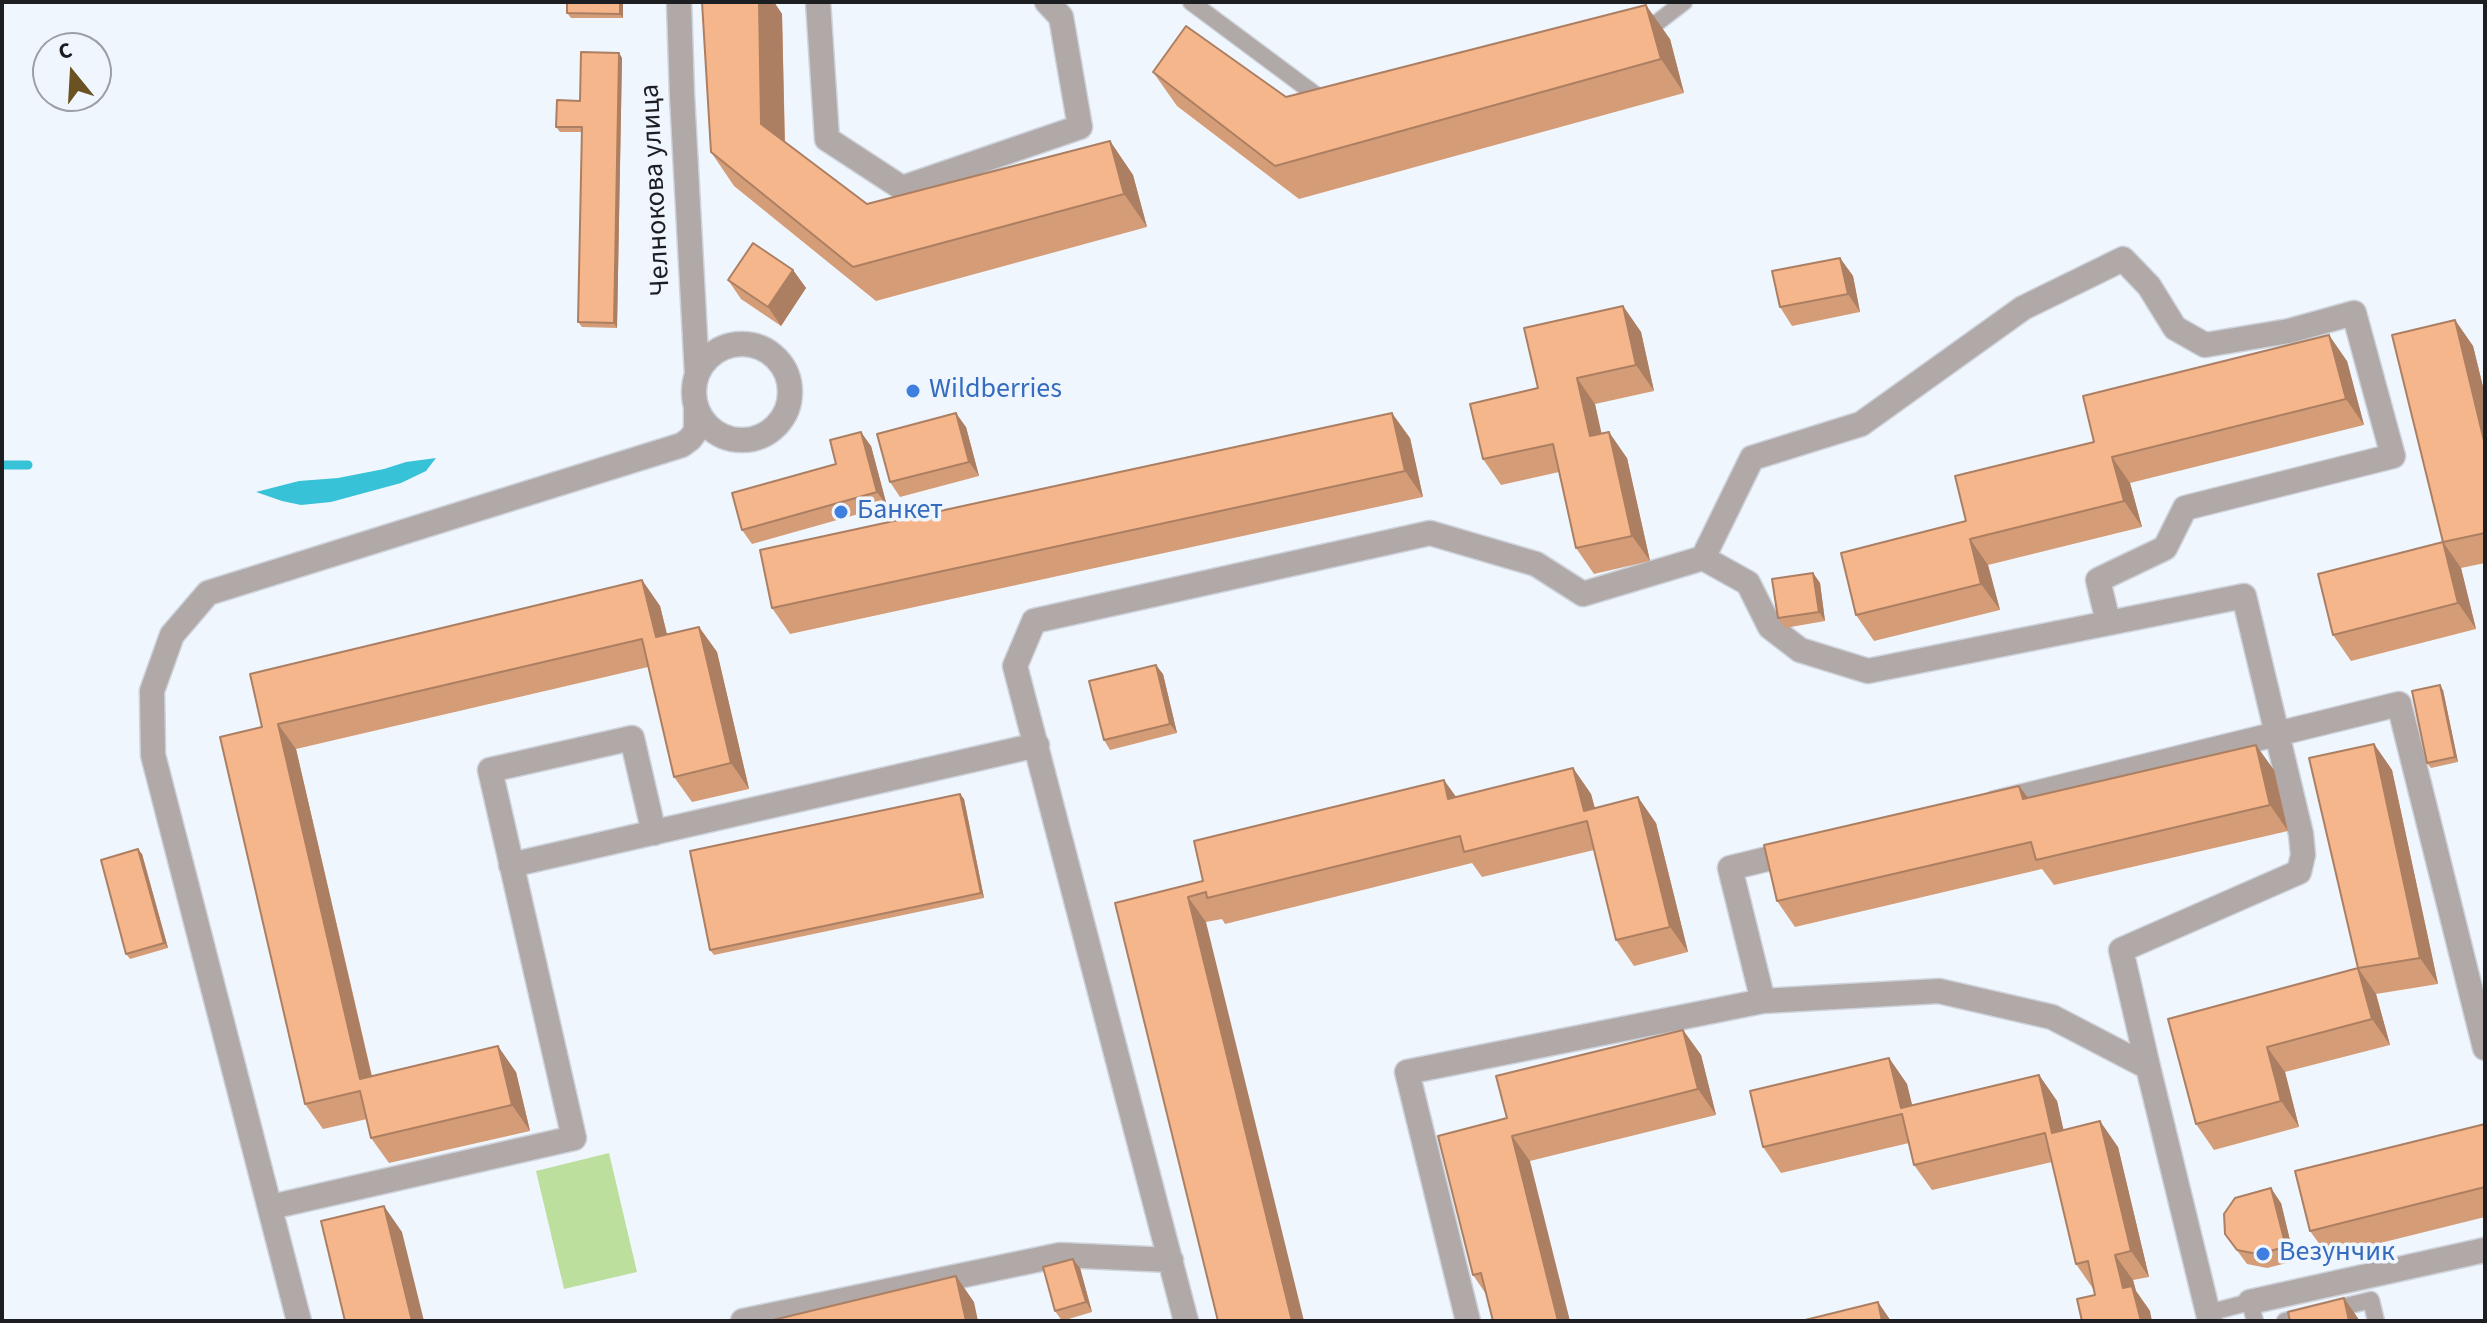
<!DOCTYPE html>
<meta charset="utf-8">
<style>
body{margin:0}
#map{position:relative;width:2487px;height:1323px;overflow:hidden;background:#f0f6fe;font-family:"Source Sans 3",sans-serif}
canvas{display:block}
.frame{position:absolute;inset:0;border:4px solid #1c1e22;pointer-events:none}
.north{position:absolute;left:32px;top:32px;width:80px;height:80px;box-sizing:border-box;background:#f0f6fe;border:2px solid #9ba0a6;border-radius:50%;rotate:342deg;font-size:22px;font-weight:700;line-height:32px;text-align:center;color:#1c1e22}
.north::after{content:'';display:block;margin:auto;width:28px;height:36px;background:#6b5223;clip-path:polygon(50% 0,100% 100%,50% 72%,0 100%)}
</style>
<div id="map">
<canvas width="2487" height="1323"></canvas>
<div class="frame"></div>
<div class="north">С</div>
</div>
<script>
const g = document.querySelector('canvas').getContext('2d');
g.lineJoin = 'round';
function paint(path, color) {
  g.fillStyle = color;
  g.fill(path, 'evenodd');
}
function poly(rows) {
  const path = new Path2D();
  for (const r of rows) {
    if (r.length === 3) {
      path.moveTo(r[0] + r[2], r[1]);
      path.arc(r[0], r[1], r[2], 0, 2 * Math.PI);
      continue;
    }
    path.moveTo(r[0], r[1]);
    for (let i = 2; i < r.length; i += 2) path.lineTo(r[i], r[i + 1]);
  }
  return path;
}
function strokePath(path, color, width, dash) {
  g.strokeStyle = color;
  g.lineWidth = width;
  g.lineCap = dash ? 'butt' : 'round';
  g.setLineDash(dash || []);
  g.stroke(path);
}
function drawText(font, color, halo, rows, align = 'center') {
  g.font = font + ' "Source Sans 3",sans-serif';
  g.lineWidth = 7;
  g.setLineDash([]);
  g.textBaseline = 'middle';
  g.strokeStyle = halo;
  g.fillStyle = color;
  for (const [text, x, y, turn = 0] of rows) {
    g.save();
    g.translate(x, y);
    g.rotate((+turn || 0) * Math.PI / 180);
    g.textAlign = isNaN(turn) ? turn : align;
    if (halo) g.strokeText(text, 0, 0);
    g.fillText(text, 0, 0);
    g.restore();
  }
}
paint(poly([
 [609,1153,637,1272,564,1289,536,1171]
]), '#bcdf9d');
paint(poly([
 [436,458,426,471,401,483,331,502,301,505,282,501,256,492,299,481,338,478,384,469,406,462]
]), '#38c2d7');
strokePath(poly([
 [2,465,28,465]
]), '#38c2d7', 9);
const lane = poly([
 [1191,2,1328,104],
 [1641,35,1684,2],
 [2208,1313,2250,1302,2255,1321],
 [2285,1321,2371,1300,2376,1321]
]);
const street = poly([
 [679,2,682,95,697,374],
 [818,2,827,139,902,188,1080,127,1061,17,1047,2],
 [742,392,48],
 [1703,558,1748,583,1770,627,1800,650,1868,671,2244,596,2301,834,2303,855,2299,872,2121,950,2148,1067],
 [1995,803,2399,704,2485,1048],
 [511,865,1037,745],
 [1763,1001,1730,868,1800,851],
 [271,1207,574,1138,490,770,632,738,654,833],
 [2250,1302,2485,1250],
 [299,1321,153,755,152,691,172,635,208,593,682,445,690,439,696,431,696,407],
 [743,1321,1060,1255,1171,1260],
 [1186,1321,1015,666,1034,621,1430,533,1536,564,1583,594,1703,558,1752,458,1861,424,2023,308,2123,259,2149,286,2175,328,2205,345,2289,331,2354,313,2393,456,2185,508,2165,548,2098,580,2108,622],
 [1468,1321,1407,1072,1763,1001,1939,991,2052,1017,2148,1067,2210,1321]
]);
strokePath(lane, '#ced3db', 19);
strokePath(street, '#ced3db', 27);
strokePath(lane, '#b0a9a8', 16);
strokePath(street, '#b0a9a8', 24);
paint(poly([
 [623,2,623,18,571,18,567,13],
 [702,2,774,2,782,14,785,142,867,204,1110,141,1133,175,1147,227,876,301,734,186,711,152],
 [1670,39,1684,93,1299,199,1177,106,1153,72,1286,97],
 [619,53,622,58,617,328,582,327,578,322,582,132,560,132,556,127,580,101],
 [1840,258,1853,276,1860,312,1792,326,1780,307],
 [793,270,806,288,781,326,741,299,728,280],
 [1623,306,1641,332,1654,391,1595,404,1601,434,1627,458,1650,561,1594,574,1576,548,1559,472,1501,485,1483,459,1538,388],
 [2455,320,2473,346,2485,395,2485,563,2461,568,2476,629,2351,661,2333,635,2443,542],
 [2347,361,2364,425,2130,483,2142,527,1988,565,2000,610,1874,641,1856,615,1966,521,2094,442],
 [966,427,979,476,900,497,890,482],
 [1410,438,1423,497,790,634,772,608],
 [871,446,887,506,752,544,742,530],
 [1813,573,1820,583,1825,621,1785,628,1778,618],
 [642,580,660,606,667,634,699,627,717,652,749,789,692,802,674,777,648,667,296,749,372,1076,516,1072,530,1131,389,1163,371,1138,367,1119,323,1129,305,1104,262,727],
 [1163,674,1177,733,1110,750,1104,740],
 [2443,690,2458,762,2431,768,2427,763],
 [2374,744,2392,770,2438,984,2376,994,2390,1045,2285,1072,2299,1127,2214,1150,2196,1124,2168,1019,2358,968],
 [1573,768,1591,794,1595,808,1656,823,1688,952,1634,966,1616,940,1594,850,1482,877,1472,863,1225,924,1222,919,1206,922,1115,903,1203,881,1456,797],
 [2274,770,2288,831,2054,885,2042,869,1795,927,1777,901,2019,786,2028,798],
 [960,794,964,799,984,898,714,955,710,950],
 [142,854,168,948,130,959,126,954],
 [1683,1030,1701,1055,1716,1115,1530,1161,1486,1294,1473,1275,1507,1118],
 [1889,1058,1907,1084,1912,1105,2039,1075,2057,1101,2063,1130,2118,1147,2149,1277,2133,1280,2136,1291,2150,1311,2095,1295,2094,1290,2076,1264,2052,1162,1932,1190,1914,1165,1909,1143,1781,1173,1763,1147],
 [2485,1124,2485,1217,2328,1256,2310,1231],
 [2281,1203,2295,1261,2267,1268,2247,1264,2225,1234],
 [1073,1259,1080,1268,1092,1312,1062,1321,1055,1311]
]), '#d49d78');
paint(poly([
 [620,2,623,2,623,18,620,14],
 [759,2,774,2,782,14,785,158,761,124],
 [1646,5,1670,39,1684,93,1661,59],
 [619,53,622,58,617,328,614,323],
 [1110,141,1133,175,1147,227,1124,194],
 [1840,258,1853,276,1860,312,1848,294],
 [793,270,806,288,781,326,768,307],
 [1623,306,1641,332,1654,391,1636,365],
 [2455,320,2473,346,2485,395,2485,445],
 [2329,335,2347,361,2364,425,2346,399],
 [1577,378,1595,404,1608,462,1590,436],
 [956,413,966,427,979,476,969,462],
 [1392,413,1410,438,1423,497,1405,471],
 [861,432,871,446,887,506,877,492],
 [1609,432,1627,458,1650,561,1632,536],
 [2112,457,2130,483,2142,527,2124,501],
 [1970,539,1988,565,2000,610,1981,584],
 [2443,542,2461,568,2476,629,2458,603],
 [1813,573,1820,583,1825,621,1819,612],
 [642,580,660,606,674,663,656,637],
 [699,627,717,652,749,789,731,763],
 [1156,665,1163,674,1177,733,1170,724],
 [2440,685,2443,690,2458,762,2455,757],
 [278,724,296,749,378,1104,360,1079],
 [2374,744,2392,770,2438,984,2420,958],
 [2256,745,2274,770,2288,831,2270,805],
 [1573,768,1591,794,1602,836,1584,811],
 [1444,780,1462,805,1448,799],
 [2019,786,2038,811,2023,799],
 [960,794,964,799,984,898,981,893],
 [1638,797,1656,823,1688,952,1670,927],
 [138,849,142,854,168,948,164,943],
 [1188,897,1206,922,1304,1321,1292,1321],
 [2358,968,2376,994,2390,1045,2372,1019],
 [1683,1030,1701,1055,1716,1115,1698,1089],
 [498,1046,516,1072,530,1131,512,1105],
 [2267,1047,2285,1072,2299,1127,2281,1101],
 [1889,1058,1907,1084,1919,1133,1901,1108],
 [2039,1075,2057,1101,2070,1158,2052,1133],
 [2100,1121,2118,1147,2149,1277,2131,1251],
 [1512,1136,1530,1161,1570,1321,1558,1321],
 [2271,1188,2281,1203,2295,1261,2286,1247],
 [384,1206,402,1232,424,1321,412,1321],
 [2115,1255,2133,1280,2136,1291,2150,1311,2152,1321,2141,1321,2123,1288],
 [1073,1259,1080,1268,1092,1312,1086,1302],
 [956,1276,974,1302,978,1321,966,1321],
 [2344,1298,2360,1321,2349,1321],
 [1878,1302,1891,1321,1882,1321]
]), '#ac7f62');
const building = poly([
 [567,2,620,2,620,14,567,13,567,2],
 [702,2,759,2,761,124,867,204,1110,141,1124,194,853,267,711,152,702,2],
 [1646,5,1661,59,1275,166,1153,72,1186,26,1286,97,1646,5],
 [581,52,619,53,614,323,578,322,582,127,556,127,557,100,580,101,581,52],
 [753,243,793,270,768,307,728,280,753,243],
 [1840,258,1848,294,1780,307,1772,271,1840,258],
 [1623,306,1636,365,1577,378,1590,436,1609,432,1632,536,1576,548,1553,444,1483,459,1470,404,1538,388,1524,328,1623,306],
 [2455,320,2485,445,2485,533,2443,542,2392,335,2455,320],
 [2329,335,2346,399,2112,457,2124,501,1970,539,1981,584,1856,615,1841,553,1966,521,1955,476,2094,442,2083,396,2329,335],
 [956,413,969,462,890,482,877,434,956,413],
 [1392,413,1405,471,772,608,760,550,1392,413],
 [861,432,877,492,742,530,732,493,836,464,830,440,861,432],
 [2443,542,2458,603,2333,635,2318,574,2443,542],
 [1813,573,1819,612,1778,618,1772,579,1813,573],
 [642,580,656,637,699,627,731,763,674,777,642,639,278,724,360,1079,498,1046,512,1105,371,1138,360,1091,305,1104,220,737,262,727,250,674,642,580],
 [1156,665,1170,724,1104,740,1089,681,1156,665],
 [2440,685,2455,757,2427,763,2412,691,2440,685],
 [2374,744,2420,958,2358,968,2309,758,2374,744],
 [2256,745,2270,805,2036,860,2031,842,1777,901,1764,845,2019,786,2023,799,2256,745],
 [1573,768,1584,811,1638,797,1670,927,1616,940,1587,821,1464,852,1460,836,1207,898,1206,892,1188,897,1292,1321,1218,1321,1115,903,1203,881,1194,841,1444,780,1448,799,1573,768],
 [960,794,981,893,710,950,690,851,960,794],
 [138,849,164,943,126,954,101,860,138,849],
 [2358,968,2372,1019,2267,1047,2281,1101,2196,1124,2168,1019,2358,968],
 [1683,1030,1698,1089,1512,1136,1558,1321,1493,1321,1481,1273,1473,1275,1438,1136,1507,1118,1496,1076,1683,1030],
 [1889,1058,1901,1108,2039,1075,2052,1133,2100,1121,2131,1251,2115,1255,2123,1288,2132,1286,2141,1321,2082,1321,2077,1299,2095,1295,2088,1261,2076,1264,2045,1133,1914,1165,1902,1114,1763,1147,1750,1091,1889,1058],
 [2485,1124,2485,1187,2310,1231,2295,1171,2485,1124],
 [2271,1188,2286,1247,2257,1254,2237,1250,2225,1234,2224,1214,2235,1198,2271,1188],
 [384,1206,412,1321,345,1321,321,1221,384,1206],
 [1073,1259,1086,1302,1055,1311,1043,1267,1073,1259],
 [956,1276,966,1321,769,1321,956,1276],
 [2344,1298,2349,1321,2290,1321,2288,1312,2344,1298],
 [1878,1302,1882,1321,1801,1321,1878,1302]
]);
paint(building, '#f6b68c');
strokePath(building, '#ac7f62', 2);
for (const [x, y, r, color] of [
 [913,391,8,"#3f7fe0"],
 [841,512,8,"#3f7fe0"],
 [2263,1254,8,"#3f7fe0"]
]) {
  const dot = new Path2D();
  dot.arc(x, y, r, 0, 2 * Math.PI);
  g.fillStyle = color;
  g.fill(dot);
  strokePath(dot, '#f0f6fe', 3);
}
drawText('28px', '#1c1e22', '#f0f6fe', [
 ["Челнокова улица",657,190,-93]
]);
drawText('28px', '#366cbe', '#f0f6fe', [
 ["Wildberries",929,391],
 ["Банкет",857,512],
 ["Везунчик",2279,1254]
], 'left');
</script>
